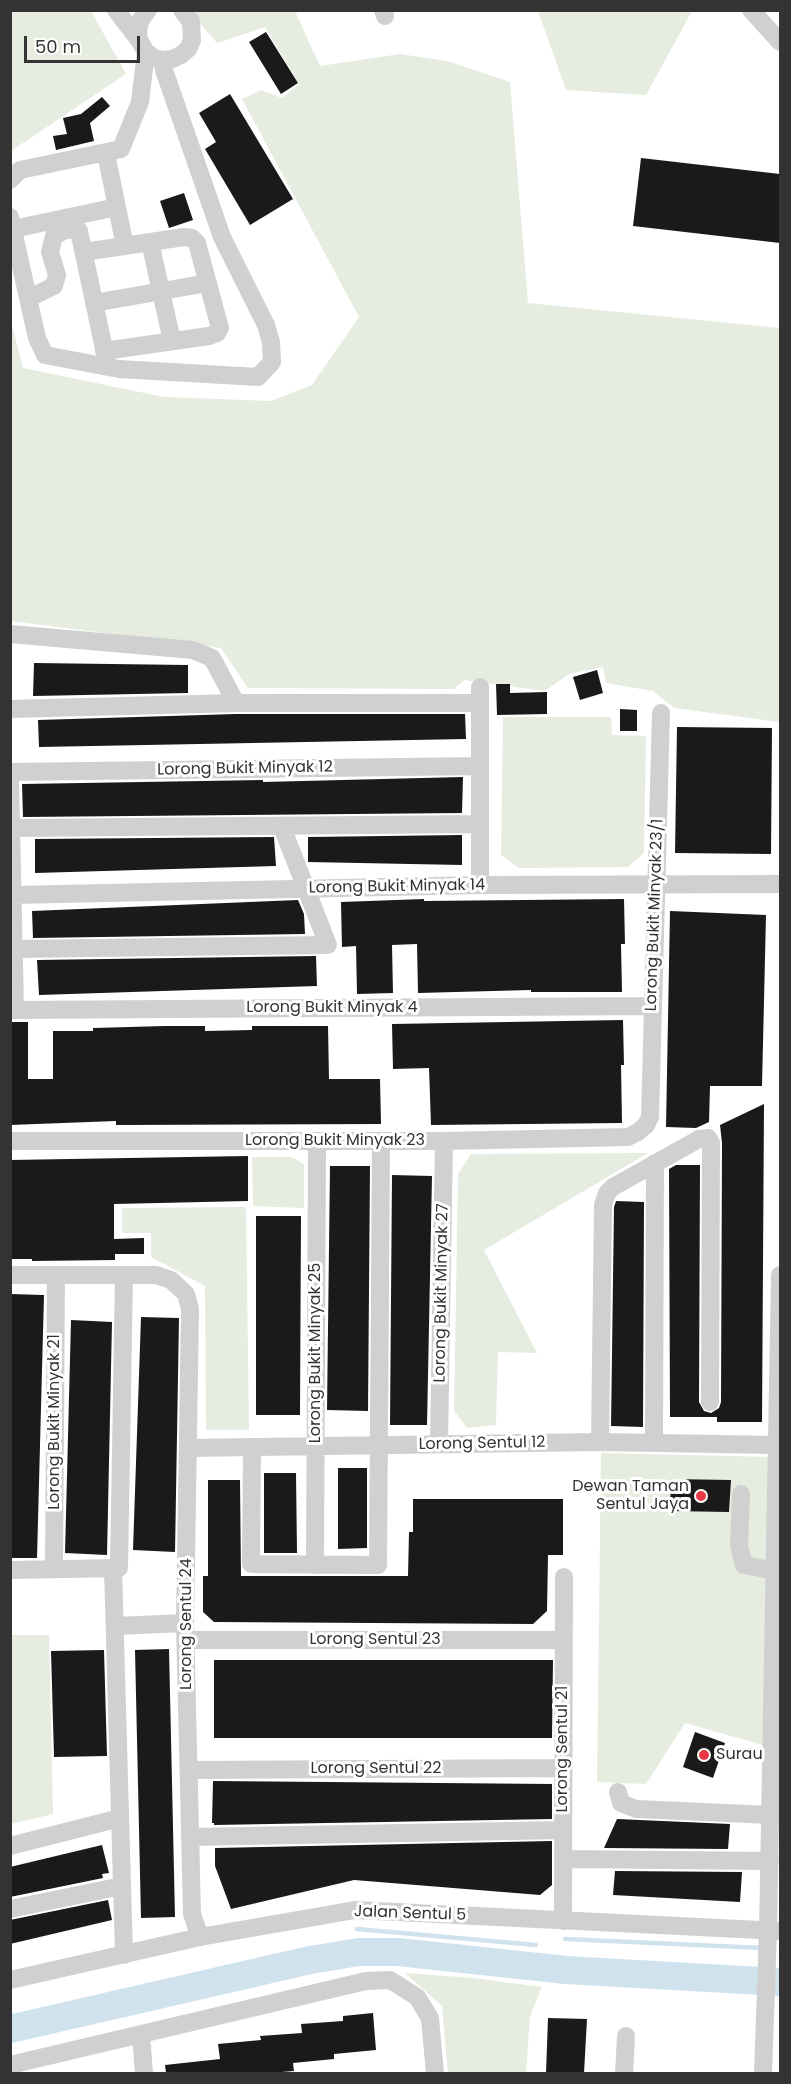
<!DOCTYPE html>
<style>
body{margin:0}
#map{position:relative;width:791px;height:2084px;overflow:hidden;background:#fff;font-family:Poppins,sans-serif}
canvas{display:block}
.frame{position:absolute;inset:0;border:12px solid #333;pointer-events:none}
.scale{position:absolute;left:24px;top:36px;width:116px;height:27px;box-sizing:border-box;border:3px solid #333;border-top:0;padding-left:8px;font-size:18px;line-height:21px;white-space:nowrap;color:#333;-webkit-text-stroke:4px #fff;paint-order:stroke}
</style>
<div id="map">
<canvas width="791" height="2084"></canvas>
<div class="frame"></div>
<div class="scale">50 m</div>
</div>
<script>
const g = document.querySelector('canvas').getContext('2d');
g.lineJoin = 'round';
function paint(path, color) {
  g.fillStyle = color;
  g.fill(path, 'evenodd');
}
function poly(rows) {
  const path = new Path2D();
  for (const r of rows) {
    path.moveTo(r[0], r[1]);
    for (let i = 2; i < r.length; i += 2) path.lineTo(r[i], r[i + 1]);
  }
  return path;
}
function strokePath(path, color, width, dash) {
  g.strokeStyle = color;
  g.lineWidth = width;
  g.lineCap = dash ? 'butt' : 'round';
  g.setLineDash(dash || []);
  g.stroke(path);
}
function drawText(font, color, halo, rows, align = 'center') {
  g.font = font + ' Poppins,sans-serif';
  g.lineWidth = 6;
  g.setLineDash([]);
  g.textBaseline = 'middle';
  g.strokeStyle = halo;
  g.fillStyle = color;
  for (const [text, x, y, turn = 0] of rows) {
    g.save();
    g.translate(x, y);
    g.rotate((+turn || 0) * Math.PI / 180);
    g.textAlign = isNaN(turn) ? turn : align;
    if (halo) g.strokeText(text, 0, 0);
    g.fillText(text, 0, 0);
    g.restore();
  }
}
paint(poly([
 [11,10,91,11,126,74,11,151],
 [189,11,295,11,320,66,400,54,447,61,510,82,528,303,780,328,780,722,674,708,653,691,606,683,603,667,569,674,545,691,464,680,454,689,248,688,221,648,11,621,10,317,23,368,164,397,271,401,312,385,359,317,242,99,261,90,282,98,299,84,265,27,217,43],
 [538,11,538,10,692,11,646,95,566,90],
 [503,717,611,717,612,735,646,736,644,853,628,867,519,868,501,855],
 [648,1153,484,1250,537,1353,498,1352,496,1425,467,1428,454,1411,458,1174,471,1154],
 [252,1157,291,1157,304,1164,304,1208,253,1206],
 [246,1207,249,1430,206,1430,205,1286,151,1257,151,1233,122,1233,122,1208],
 [601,1453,772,1457,763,1745,685,1723,646,1784,597,1782],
 [10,1635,49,1635,53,1814,11,1824],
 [405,1973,473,1978,542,1987,530,2016,526,2073,448,2073,442,2006]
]), '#e6ecdf');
strokePath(poly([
 [357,1929,536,1945],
 [565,1939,763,1948]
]), '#cfe2ee', 4.5);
strokePath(poly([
 [10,2029,310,1960,359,1952,398,1952,566,1970,780,1982]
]), '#cfe2ee', 28);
paint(poly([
 [266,32,298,83,281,94,249,42],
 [230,94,293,199,250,225,205,149,216,142,199,113],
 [102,97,110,106,90,123,94,141,56,150,53,136,67,134,63,118,81,114],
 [641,158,780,174,780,243,633,226],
 [184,193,193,220,169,228,160,201],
 [34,663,188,665,188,693,33,696],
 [597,670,603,693,580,700,573,677],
 [496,684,510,684,510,693,547,692,547,714,497,715],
 [620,709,637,710,637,731,620,731],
 [236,714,465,714,466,739,39,747,38,720],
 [677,727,772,728,771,854,675,853],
 [463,777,462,813,23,817,22,784,263,780,263,782],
 [462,835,462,865,308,862,308,837],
 [274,837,276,866,35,873,35,839],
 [424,899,424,901,624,899,625,944,621,944,622,992,531,992,531,990,418,993,417,944,392,945,393,993,357,994,356,946,342,947,341,902],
 [298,900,304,914,305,934,33,938,32,911],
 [670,911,766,915,762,1086,710,1086,709,1122,696,1128,666,1127],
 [316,956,317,986,39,995,37,960],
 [623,1020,624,1065,621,1065,622,1123,431,1125,429,1068,393,1069,392,1024],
 [10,1022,28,1022,28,1079,53,1079,53,1031,93,1031,93,1028,165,1026,205,1026,205,1031,252,1030,252,1026,328,1026,329,1079,380,1079,381,1124,116,1125,116,1121,10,1125],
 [764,1104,762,1422,717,1422,717,1417,670,1417,669,1169,676,1165,700,1165,699,1402,704,1411,711,1413,719,1408,721,1402,722,1143,720,1125],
 [248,1156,248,1201,114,1204,114,1239,144,1238,144,1254,115,1254,115,1260,32,1261,32,1259,10,1259,10,1160],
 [330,1166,370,1166,368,1411,327,1410],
 [392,1175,432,1176,427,1425,390,1425],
 [616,1201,644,1202,643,1427,611,1426,614,1207],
 [256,1216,301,1216,300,1415,256,1415],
 [10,1294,44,1295,37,1558,10,1558],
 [141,1317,179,1318,175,1552,133,1550],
 [71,1320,112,1322,107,1555,65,1553],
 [338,1468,367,1468,367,1548,338,1549],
 [264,1473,296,1473,297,1553,264,1553],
 [671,1479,731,1480,729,1512,670,1511],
 [208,1480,240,1480,241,1576,408,1576,409,1532,413,1532,413,1499,563,1499,563,1555,548,1555,547,1611,533,1624,214,1622,203,1612,203,1576,208,1576],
 [169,1649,175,1917,141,1918,135,1650],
 [104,1650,107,1756,54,1757,51,1651],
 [214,1660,553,1660,552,1738,214,1738],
 [695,1732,725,1743,713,1778,683,1767],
 [213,1781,552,1784,552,1819,214,1825,214,1823,212,1823],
 [617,1819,730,1824,728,1849,604,1848],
 [552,1841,552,1885,540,1895,354,1880,231,1909,215,1866,215,1848],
 [102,1845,109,1873,102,1874,103,1878,10,1897,10,1867],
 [615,1871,742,1872,740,1902,613,1895],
 [108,1900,112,1920,10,1944,10,1920],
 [373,2013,376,2050,334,2054,334,2059,293,2063,294,2071,269,2073,166,2073,165,2065,220,2059,218,2044,261,2040,260,2036,302,2033,301,2024,343,2021,343,2016],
 [548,2018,587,2019,584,2073,546,2073]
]), '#1a1a1a');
strokePath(poly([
 [116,10,139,40],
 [148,10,140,21,138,30,139,40,146,52,154,58,163,60,172,59,181,55,188,49,192,40,191,22,182,10],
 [383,10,385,16],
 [751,10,780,42],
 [106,154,125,246],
 [10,180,20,170,121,149,140,102,146,52],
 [10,217,37,338,45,355,119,369,258,377,272,362,271,342,266,325,222,237,164,70,163,60],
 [13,229,117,207],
 [150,242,172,341],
 [84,252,184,237,192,238,197,243,220,328,217,333,209,336,104,351],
 [29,298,54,286,57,275,50,252,54,236,67,229,79,231,107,363],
 [94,303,208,283],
 [10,634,193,650,212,658,236,703],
 [480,687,480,885],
 [10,709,236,703,480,703],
 [10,772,480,766],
 [10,781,15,1010],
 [12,828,480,824],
 [13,895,480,885,780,884],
 [14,949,328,945,282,827],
 [10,1010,653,1006],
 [10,1141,444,1141,628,1137,638,1132,646,1125,650,1117,661,713],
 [10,1275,156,1275,171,1280,186,1294,190,1309,185,1623,192,1914,200,1937],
 [600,1442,603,1205,607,1193,613,1187,699,1139,708,1138,711,1143,710,1402],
 [654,1443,655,1163],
 [439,1444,444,1141],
 [252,1447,251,1564,378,1565,381,1141],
 [188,1448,600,1442,777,1445],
 [741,1494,739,1546,744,1565,775,1571],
 [315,1565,317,1142],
 [113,1568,124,1955],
 [54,1569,56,1275],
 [10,1570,119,1568,124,1275],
 [115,1626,185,1623],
 [186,1640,564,1640],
 [189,1770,563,1768],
 [618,1792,621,1803,636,1809,771,1815],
 [190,1837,563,1830],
 [10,1846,120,1818],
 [563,1859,770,1861],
 [10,1909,122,1886],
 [563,1921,564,1577],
 [10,1980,200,1937,355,1910,780,1931],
 [141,2035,144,2074],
 [10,2065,366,1981,390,1980,417,1997,430,2018,435,2074],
 [624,2074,626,2036],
 [763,2074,768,1931,780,1275]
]), '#d0d0d0', 18);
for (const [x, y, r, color] of [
 [701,1496,6,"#e63946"],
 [704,1755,6,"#e63946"]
]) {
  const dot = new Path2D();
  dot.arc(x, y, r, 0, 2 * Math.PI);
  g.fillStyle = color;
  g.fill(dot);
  strokePath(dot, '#fff', 2);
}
drawText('16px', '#333', '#fff', [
 ["Lorong Bukit Minyak 12",245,769,-1],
 ["Lorong Bukit Minyak 14",397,887,-1],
 ["Lorong Bukit Minyak 23/1",655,915,-88],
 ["Lorong Bukit Minyak 4",332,1008],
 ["Lorong Bukit Minyak 23",335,1141],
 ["Lorong Bukit Minyak 27",442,1293,-89],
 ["Lorong Bukit Minyak 25",316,1353,-90],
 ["Lorong Bukit Minyak 21",55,1422,-90],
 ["Lorong Sentul 12",482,1444,-1],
 ["Lorong Sentul 24",187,1624,-90],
 ["Lorong Sentul 23",375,1640],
 ["Lorong Sentul 21",563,1749,-90],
 ["Lorong Sentul 22",376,1769],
 ["Jalan Sentul 5",410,1914,2]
]);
drawText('16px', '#333', '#fff', [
 ["Dewan Taman",689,1487],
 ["Sentul Jaya",689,1505],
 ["Surau",716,1755,"left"]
], 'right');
</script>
